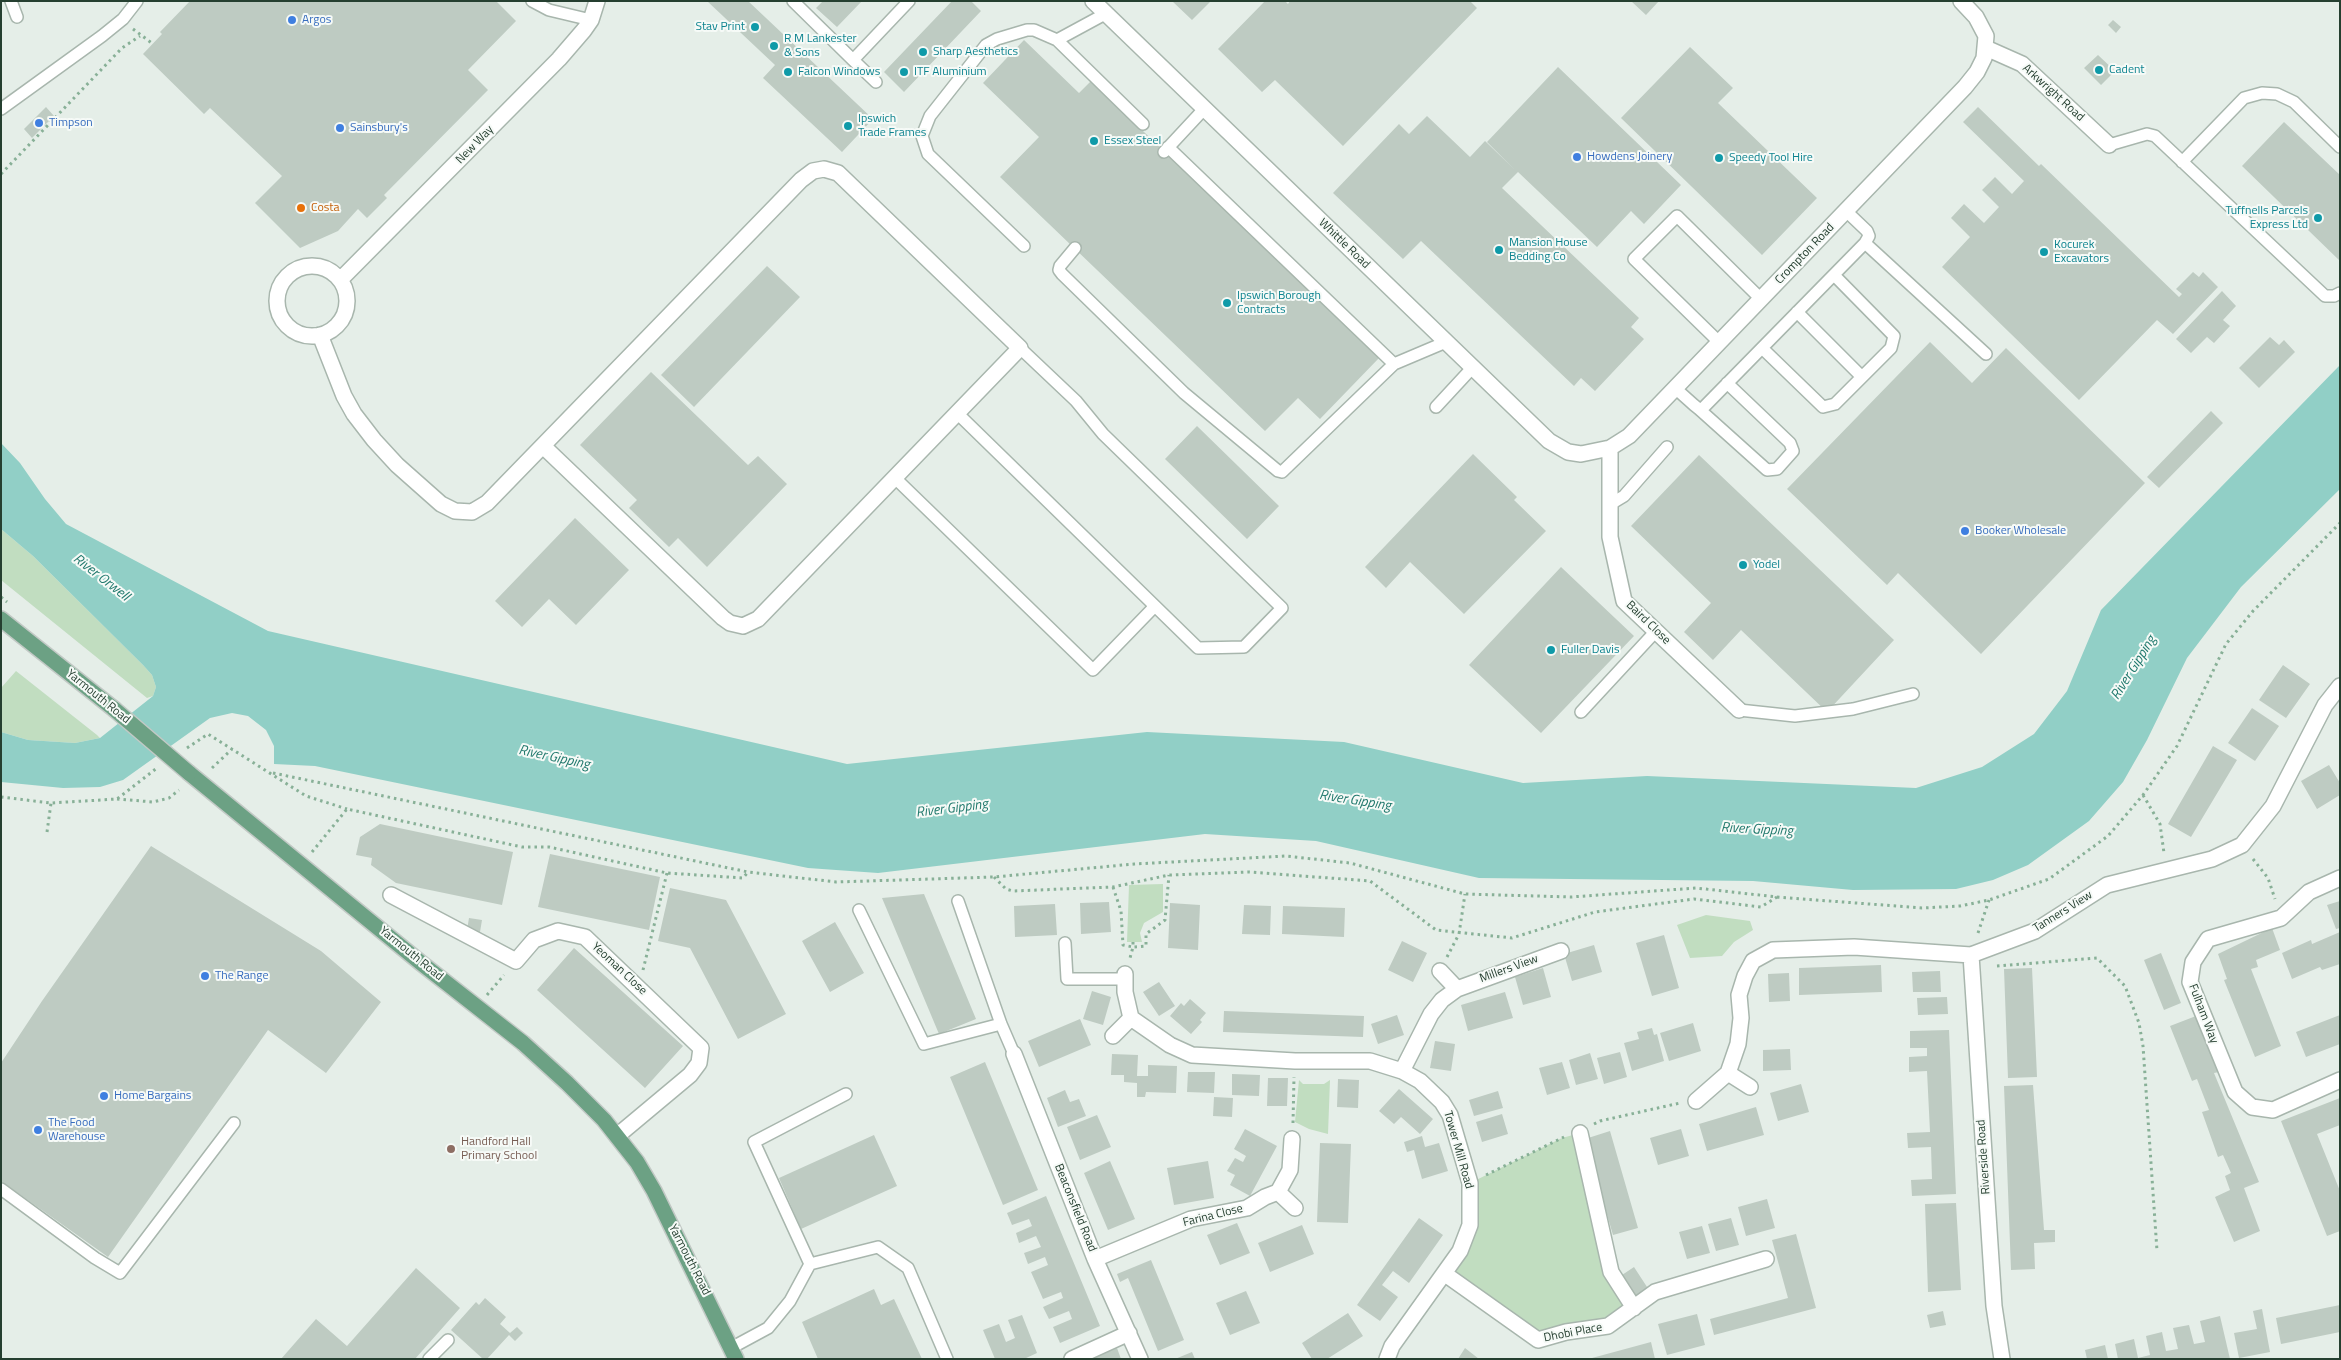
<!DOCTYPE html>
<style>
body{margin:0}
#map{position:relative;width:2341px;height:1360px;overflow:hidden;background:#e5eee8;font-family:"Titillium Web",sans-serif}
canvas{display:block}
.frame{position:absolute;inset:0;border:2px solid #253f30;pointer-events:none}
</style>
<div id="map">
<canvas width="2341" height="1360"></canvas>
<div class="frame"></div>
</div>
<script>
const g = document.querySelector('canvas').getContext('2d');
g.lineJoin = 'round';
function paint(path, color) {
  g.fillStyle = color;
  g.fill(path, 'evenodd');
}
function poly(rows) {
  const path = new Path2D();
  for (const r of rows) {
    if (r.length === 3) {
      path.moveTo(r[0] + r[2], r[1]);
      path.arc(r[0], r[1], r[2], 0, 2 * Math.PI);
      continue;
    }
    path.moveTo(r[0], r[1]);
    for (let i = 2; i < r.length; i += 2) path.lineTo(r[i], r[i + 1]);
  }
  return path;
}
function strokePath(path, color, width, dash) {
  g.strokeStyle = color;
  g.lineWidth = width;
  g.lineCap = dash ? 'butt' : 'round';
  g.setLineDash(dash || []);
  g.stroke(path);
}
function drawText(font, color, halo, rows, align = 'center') {
  g.font = font + ' "Titillium Web",sans-serif';
  g.lineWidth = 4;
  g.setLineDash([]);
  g.textBaseline = 'middle';
  g.strokeStyle = halo;
  g.fillStyle = color;
  for (const [text, x, y, turn = 0] of rows) {
    g.save();
    g.translate(x, y);
    g.rotate((+turn || 0) * Math.PI / 180);
    g.textAlign = isNaN(turn) ? turn : align;
    if (halo) g.strokeText(text, 0, 0);
    g.fillText(text, 0, 0);
    g.restore();
  }
}
paint(poly([
 [1,529,33,556,143,665,152,675,156,687,153,696,147,698,1,580],
 [16,671,97,735,100,738,75,743,28,740,1,732,1,688],
 [1163,884,1163,912,1144,923,1140,933,1142,942,1127,942,1129,885],
 [1706,915,1750,921,1753,930,1734,942,1722,956,1690,958,1677,925],
 [1299,1080,1303,1084,1324,1084,1330,1080,1328,1134,1309,1129,1295,1122],
 [1580,1133,1611,1272,1634,1308,1608,1326,1538,1340,1445,1274,1460,1251,1470,1183,1562,1138]
]), '#c1ddc0');
paint(poly([
 [2340,365,2340,489,2241,587,2187,658,2147,740,2123,782,2089,821,2028,865,1993,880,1956,889,1853,890,1753,881,1479,878,1316,841,1205,834,878,873,808,868,315,766,274,764,274,746,266,730,248,716,232,713,210,718,123,780,100,787,63,788,1,782,1,732,28,740,75,743,100,738,153,696,156,687,152,675,143,665,33,556,1,529,1,443,20,463,45,499,66,524,268,631,847,764,1147,732,1344,742,1523,783,1647,776,1916,788,1982,767,2034,734,2067,691,2101,610]
]), '#91cfc6');
paint(poly([
 [190,1,496,1,516,21,468,70,488,90,384,195,387,198,367,218,358,209,338,231,300,248,255,203,282,176,210,108,204,114,143,54,162,34,160,32],
 [707,1,748,1,873,119,842,152,763,78,775,65],
 [823,1,862,1,837,27,816,8],
 [952,1,971,1,981,11,904,92,884,72],
 [1172,1,1211,1,1192,20],
 [1265,1,1285,1,1288,4,1290,1,1470,1,1477,8,1343,146,1275,80,1262,92,1218,49],
 [1631,1,1659,1,1646,15],
 [2113,20,2121,27,2116,33,2108,25],
 [1024,40,1079,93,1091,81,1379,358,1320,419,1298,398,1265,431,1000,177,1039,137,983,83],
 [1690,47,1733,88,1718,103,1817,198,1762,255,1621,118],
 [2098,55,2115,71,2101,85,2084,68],
 [1558,67,1681,185,1644,224,1631,211,1597,247,1518,172,1502,188,1639,318,1631,327,1644,339,1595,391,1581,378,1574,386,1421,241,1403,259,1333,193,1399,124,1409,134,1427,116,1470,157,1485,141,1514,169,1487,142],
 [46,107,54,116,32,138,24,129],
 [1978,107,2039,166,2041,164,2179,297,2182,294,2176,289,2193,272,2199,277,2203,272,2218,287,2173,334,2157,320,2079,400,1942,267,1970,237,1951,218,1964,204,1984,223,1999,207,1982,190,1995,177,2012,194,2024,181,1963,122],
 [2284,122,2340,175,2340,261,2242,166],
 [767,266,800,297,694,407,661,375],
 [2222,291,2236,306,2223,320,2230,326,2214,343,2207,337,2191,353,2176,339],
 [2270,337,2279,345,2284,340,2295,352,2259,388,2239,368],
 [1930,342,1972,383,2006,348,2145,483,1981,654,1898,573,1887,585,1787,489],
 [651,372,748,465,758,456,787,484,707,567,678,538,669,547,629,508,637,500,580,445],
 [2211,411,2223,423,2159,488,2147,477],
 [1197,426,1279,506,1247,539,1165,459],
 [1473,454,1517,497,1514,500,1546,531,1464,614,1410,562,1386,588,1365,567],
 [1699,455,1894,640,1827,712,1741,630,1713,660,1684,632,1711,603,1631,526],
 [575,518,629,570,576,625,549,599,522,627,495,601],
 [1561,567,1634,636,1541,733,1469,665],
 [2283,665,2310,684,2286,718,2259,700],
 [2252,708,2279,726,2255,761,2228,743],
 [2213,746,2237,760,2191,837,2168,824],
 [2329,765,2340,783,2340,795,2317,809,2301,781],
 [380,824,513,852,502,905,396,883,371,865,372,858,356,855,360,837],
 [151,846,321,951,381,1002,326,1073,268,1030,108,1257,1,1181,1,1063,42,1001],
 [550,854,660,877,649,930,538,907],
 [670,888,726,900,786,1014,738,1039,690,948,658,941],
 [924,894,976,1019,939,1034,882,898],
 [2340,901,2340,928,2336,929,2327,905],
 [1109,902,1111,932,1081,934,1080,903],
 [1170,903,1200,905,1198,950,1168,948],
 [1055,904,1057,935,1015,937,1014,906],
 [1244,905,1271,906,1270,935,1242,934],
 [1283,906,1345,908,1344,937,1282,934],
 [469,918,482,920,480,932,467,930],
 [835,922,864,973,830,992,802,941],
 [2272,928,2280,950,2256,960,2258,967,2251,969,2281,1046,2255,1057,2224,980,2227,979,2218,954],
 [2340,932,2340,964,2322,970,2320,967,2292,979,2282,953,2311,940,2312,944],
 [1664,935,1679,988,1652,996,1636,943],
 [1402,941,1427,953,1413,982,1388,970],
 [1594,945,1602,972,1572,981,1564,954],
 [574,948,683,1046,645,1088,537,990],
 [2161,953,2181,1003,2164,1010,2144,960],
 [1881,965,1882,992,1799,995,1799,968],
 [1543,968,1551,997,1523,1005,1515,977],
 [2032,968,2037,1077,2008,1078,2004,969],
 [1940,971,1941,992,1913,992,1912,972],
 [1789,973,1790,1001,1769,1002,1768,974],
 [1159,982,1175,1006,1159,1016,1143,992],
 [1092,991,1111,997,1103,1025,1083,1019],
 [1505,992,1513,1018,1468,1031,1461,1005],
 [1947,997,1948,1014,1918,1015,1917,998],
 [1190,999,1206,1013,1200,1020,1202,1022,1191,1034,1170,1016,1181,1003,1184,1006],
 [1224,1011,1364,1016,1363,1037,1223,1032],
 [1397,1015,1404,1035,1378,1044,1371,1024],
 [2340,1015,2340,1044,2306,1057,2296,1032],
 [2196,1016,2219,1072,2214,1073,2259,1182,2244,1188,2260,1231,2234,1242,2215,1197,2230,1190,2225,1176,2231,1173,2223,1155,2218,1157,2202,1112,2209,1110,2197,1079,2192,1081,2170,1026],
 [1080,1019,1091,1045,1039,1067,1028,1041],
 [1693,1023,1701,1051,1669,1061,1660,1033],
 [1652,1028,1654,1035,1657,1034,1664,1061,1632,1071,1624,1043,1639,1039,1637,1032],
 [1949,1030,1956,1194,1912,1196,1911,1180,1932,1179,1931,1147,1908,1148,1907,1133,1930,1132,1927,1071,1909,1072,1909,1057,1927,1056,1927,1048,1910,1048,1910,1031],
 [1435,1041,1455,1044,1451,1071,1430,1068],
 [1790,1049,1791,1070,1763,1071,1763,1050],
 [1620,1052,1627,1077,1604,1084,1597,1058],
 [1590,1053,1598,1079,1576,1085,1569,1060],
 [1112,1054,1138,1055,1137,1076,1148,1076,1148,1065,1177,1066,1176,1093,1146,1092,1145,1097,1137,1097,1137,1083,1124,1082,1124,1075,1111,1075],
 [985,1062,1038,1190,1003,1205,950,1077],
 [1562,1062,1570,1088,1547,1095,1539,1068],
 [1188,1072,1215,1072,1214,1093,1187,1092],
 [1232,1074,1260,1075,1259,1096,1232,1095],
 [1268,1078,1288,1078,1287,1106,1267,1106],
 [1338,1079,1359,1080,1358,1108,1337,1107],
 [1801,1084,1809,1112,1778,1121,1770,1093],
 [2033,1085,2044,1230,2055,1230,2055,1242,2034,1243,2035,1269,2011,1270,2004,1086],
 [1399,1089,1433,1119,1420,1134,1401,1117,1394,1124,1379,1111],
 [1065,1090,1070,1102,1079,1099,1086,1116,1058,1127,1047,1098],
 [1498,1091,1503,1108,1474,1116,1469,1100],
 [1214,1097,1233,1098,1232,1117,1213,1116],
 [2340,1098,2340,1125,2317,1134,2340,1191,2340,1231,2327,1236,2281,1121],
 [1756,1107,1764,1135,1707,1151,1699,1124],
 [1502,1114,1508,1134,1482,1142,1476,1122],
 [1097,1115,1111,1147,1080,1160,1067,1127],
 [1245,1129,1277,1146,1250,1196,1230,1185,1235,1175,1227,1171,1235,1158,1243,1162,1246,1156,1234,1149],
 [1681,1129,1689,1156,1658,1165,1650,1138],
 [1610,1131,1638,1228,1613,1235,1585,1139],
 [874,1135,897,1186,801,1229,779,1178],
 [1422,1136,1425,1147,1439,1143,1448,1171,1422,1179,1414,1150,1407,1152,1404,1142],
 [1320,1143,1351,1144,1348,1223,1317,1222],
 [1110,1161,1135,1219,1108,1230,1084,1173],
 [1208,1161,1214,1198,1174,1205,1167,1168],
 [1046,1196,1100,1326,1060,1343,1053,1327,1072,1319,1069,1311,1049,1319,1043,1307,1063,1298,1061,1292,1043,1299,1031,1272,1048,1265,1045,1257,1028,1264,1024,1253,1041,1247,1036,1236,1019,1243,1016,1233,1032,1226,1029,1219,1012,1225,1007,1213],
 [1767,1199,1775,1228,1746,1236,1738,1207],
 [1956,1203,1961,1290,1928,1292,1925,1204],
 [1419,1218,1443,1235,1409,1283,1393,1271,1382,1285,1398,1297,1380,1321,1357,1305],
 [1731,1218,1739,1245,1716,1251,1708,1224],
 [1237,1223,1250,1253,1220,1265,1207,1235],
 [1302,1225,1314,1254,1270,1272,1258,1243],
 [1702,1226,1710,1253,1687,1259,1679,1232],
 [1796,1234,1816,1308,1714,1335,1710,1319,1788,1298,1772,1240],
 [1151,1260,1184,1340,1158,1351,1128,1278,1120,1282,1117,1274],
 [1634,1267,1649,1290,1632,1302,1616,1279],
 [416,1268,460,1308,415,1359,281,1359,316,1319,347,1346],
 [874,1289,881,1305,894,1299,922,1359,818,1359,802,1322],
 [1246,1291,1260,1323,1230,1335,1216,1303],
 [485,1298,506,1317,500,1324,510,1333,517,1327,523,1333,515,1341,509,1335,487,1359,483,1359,451,1330,476,1302,479,1305],
 [2340,1305,2340,1332,2281,1344,2276,1318],
 [2262,1309,2270,1352,2239,1358,2234,1333,2257,1329,2253,1311],
 [1943,1311,1946,1325,1930,1328,1927,1315],
 [1348,1313,1363,1336,1327,1359,1312,1359,1302,1343],
 [1697,1314,1705,1345,1667,1355,1658,1324],
 [1022,1315,1037,1353,1024,1359,995,1359,983,1330,999,1324,1006,1342,1015,1338,1008,1320],
 [2220,1316,2230,1359,2118,1359,2115,1344,2134,1339,2138,1358,2150,1355,2146,1336,2162,1332,2166,1351,2178,1349,2173,1328,2189,1325,2194,1344,2205,1342,2200,1321],
 [1651,1342,1655,1359,1592,1359,1592,1358],
 [2105,1345,2108,1359,2087,1359,2085,1350],
 [1117,1348,1121,1359,1092,1359],
 [1465,1348,1479,1359,1458,1359],
 [1192,1352,1195,1359,1175,1359]
]), '#becbc2');
const lane = poly([
 [11,1,17,17],
 [532,1,549,10,591,20],
 [793,1,853,60,909,1],
 [1057,40,1105,14],
 [853,60,876,82],
 [1,109,102,36,123,19,137,1],
 [2109,145,2147,134,2155,136,2325,296,2334,296,2340,293],
 [1168,147,1394,364],
 [1164,152,1204,109],
 [2182,162,2244,98,2262,93,2277,94,2294,102,2340,147],
 [1865,243,1986,354],
 [1024,246,928,154,922,136,930,116,986,45,997,39,1027,30,1034,30,1057,40,1143,124],
 [1075,248,1060,266,1059,270,1062,274,1184,393,1278,471,1282,472,1394,364,1446,342],
 [1797,312,1862,377],
 [1720,343,1634,259,1677,216,1761,299],
 [1762,348,1823,407,1835,404,1891,348,1894,336,1834,275],
 [1675,388,1694,405,1699,409,1703,408,1865,243,1869,236,1867,231,1846,211],
 [1436,407,1473,367],
 [1699,409,1767,470,1777,469,1793,451,1790,443,1727,383],
 [957,413,1198,648,1244,647,1282,608,1103,434,1076,401,1020,348],
 [895,478,1093,670,1155,606],
 [1609,505,1624,496,1667,447],
 [1739,710,1795,716,1853,709,1913,694],
 [1581,712,1656,631],
 [958,901,1001,1024,1014,1054],
 [859,910,924,1044,1001,1024],
 [1065,943,1067,979,1125,979],
 [1,1189,95,1258,120,1273,234,1123],
 [810,1264,878,1247,908,1268,947,1359],
 [731,1348,768,1328,790,1301,810,1264,754,1142,846,1094],
 [429,1359,448,1340]
]);
const street = poly([
 [1093,1,1549,441,1568,452,1581,454,1610,448,1629,436,1965,87,1977,72,1984,58,1986,36,1976,17,1961,1],
 [1986,48,2022,64,2109,145],
 [312,301,35],
 [340,280,559,59,584,30,591,20,597,1],
 [320,335,344,396,354,414,374,440,397,465,441,504,455,511,472,512,487,503,801,180,813,171,824,169,838,173,1020,348,758,619,743,626,730,623,723,618,543,446],
 [1610,448,1610,537,1624,601,1739,710],
 [2340,878,2309,892,2281,918,2208,939,2193,962,2190,982,2235,1092,2252,1107,2273,1110,2340,1080],
 [391,895,516,961,534,940,558,931,585,937,701,1048,699,1063,690,1075,617,1136],
 [1971,955,1994,1306,2002,1359],
 [1125,974,1125,992,1131,1018,1170,1045,1192,1055,1295,1061,1370,1061,1402,1071,1420,1081,1442,1102,1450,1115,1470,1183,1470,1225,1460,1251,1392,1346,1387,1359],
 [1457,989,1561,951],
 [1113,1036,1131,1018],
 [1014,1054,1095,1259,1140,1359],
 [1402,1071,1431,1014,1442,1000,1457,989,1440,971],
 [1728,1073,1750,1087],
 [1696,1101,1728,1073,1738,1044,1741,1018,1739,995,1745,976,1753,961,1773,950,1854,947,1971,955,2035,931,2107,885,2212,859,2242,845,2273,806,2325,705,2340,686],
 [1580,1133,1611,1272,1634,1308],
 [1278,1192,1295,1208],
 [1095,1259,1191,1219,1247,1208,1265,1197,1278,1192,1290,1170,1292,1139],
 [1445,1274,1538,1340,1566,1332,1608,1326,1655,1292,1766,1259],
 [1072,1359,1129,1333]
]);
const primary = poly([
 [1,619,114,709],
 [189,773,421,963,523,1043,567,1083,604,1120,637,1162,654,1191,736,1359]
]);
strokePath(lane, '#a8b6ad', 14);
strokePath(street, '#a8b6ad', 18);
strokePath(primary, '#c2c9c5', 18);
strokePath(poly([
 [133,29,153,44],
 [1,174,122,48,140,36],
 [1,597,7,602],
 [187,748,208,734,306,796,347,809],
 [212,768,232,749],
 [273,773,748,872,836,882,994,877,1134,864,1286,856,1350,863,1465,894,1571,897,1696,888,1777,897,1922,908,1960,906,1989,900,2049,879,2108,836,2143,795,2177,746,2226,644,2253,611,2340,523],
 [2143,795,2160,824,2164,853],
 [1,797,51,803,117,799,157,768],
 [117,799,153,802,169,798,179,790],
 [47,832,51,803],
 [312,852,347,809,522,847,549,847,667,873,743,878,748,872],
 [2253,859,2268,878,2275,899],
 [994,877,1006,889,1013,891,1113,887,1169,875,1249,872,1370,881,1436,930,1512,938,1595,912,1694,899,1761,907,1777,897],
 [1113,887,1121,911,1123,945,1133,947,1130,958],
 [1978,933,1989,900],
 [1133,942,1133,947,1146,946,1146,934,1165,920,1169,875],
 [1447,957,1459,934,1465,894],
 [1997,966,2097,958,2125,986,2139,1023,2143,1046,2157,1251],
 [643,970,667,873],
 [487,995,504,975],
 [1293,1123,1294,1077],
 [1594,1124,1600,1121,1680,1103],
 [1486,1175,1564,1137]
]), '#88b097', 3, [2.5, 4]);
strokePath(lane, '#fff', 11);
strokePath(street, '#fff', 15);
strokePath(primary, '#6ca184', 15);
const primaryBridge = poly([
 [114,709,189,773]
]);
strokePath(primaryBridge, '#c2c9c5', 18, []);
strokePath(primaryBridge, '#6ca184', 15);
for (const [x, y, r, color] of [
 [292,20,5,"#3f7fe0"],
 [755,27,5,"#0f9aa8"],
 [774,46,5,"#0f9aa8"],
 [923,52,5,"#0f9aa8"],
 [2099,70,5,"#0f9aa8"],
 [788,72,5,"#0f9aa8"],
 [904,72,5,"#0f9aa8"],
 [39,123,5,"#3f7fe0"],
 [848,126,5,"#0f9aa8"],
 [340,128,5,"#3f7fe0"],
 [1094,141,5,"#0f9aa8"],
 [1577,157,5,"#3f7fe0"],
 [1719,158,5,"#0f9aa8"],
 [301,208,5,"#e8710a"],
 [2318,218,5,"#0f9aa8"],
 [1499,250,5,"#0f9aa8"],
 [2044,252,5,"#0f9aa8"],
 [1227,303,5,"#0f9aa8"],
 [1965,531,5,"#3f7fe0"],
 [1743,565,5,"#0f9aa8"],
 [1551,650,5,"#0f9aa8"],
 [205,976,5,"#3f7fe0"],
 [104,1096,5,"#3f7fe0"],
 [38,1130,5,"#3f7fe0"],
 [451,1149,5,"#8d6e63"]
]) {
  const dot = new Path2D();
  dot.arc(x, y, r, 0, 2 * Math.PI);
  g.fillStyle = color;
  g.fill(dot);
  strokePath(dot, '#f6faf7', 2);
}
drawText('12px', '#366cbe', '#f6faf7', [
 ["Argos",302,20],
 ["Timpson",49,123],
 ["Sainsbury's",350,128],
 ["Howdens Joinery",1587,157],
 ["Booker Wholesale",1975,531],
 ["The Range",215,976],
 ["Home Bargains",114,1096],
 ["The Food",48,1123],
 ["Warehouse",48,1137]
], 'left');
drawText('12px', '#0d838f', '#f6faf7', [
 ["Stav Print",745,27,"right"],
 ["R M Lankester",784,39],
 ["& Sons",784,53],
 ["Sharp Aesthetics",933,52],
 ["Cadent",2109,70],
 ["Falcon Windows",798,72],
 ["ITF Aluminium",914,72],
 ["Ipswich",858,119],
 ["Trade Frames",858,133],
 ["Essex Steel",1104,141],
 ["Speedy Tool Hire",1729,158],
 ["Tuffnells Parcels",2308,211,"right"],
 ["Express Ltd",2308,225,"right"],
 ["Mansion House",1509,243],
 ["Bedding Co",1509,257],
 ["Kocurek",2054,245],
 ["Excavators",2054,259],
 ["Ipswich Borough",1237,296],
 ["Contracts",1237,310],
 ["Yodel",1753,565],
 ["Fuller Davis",1561,650]
], 'left');
drawText('12px', '#253f30', '#f6faf7', [
 ["Arkwright Road",2053,93,42],
 ["New Way",475,145,-46],
 ["Whittle Road",1344,244,44],
 ["Crompton Road",1805,254,-46],
 ["Baird Close",1648,623,44],
 ["Yarmouth Road",98,697,39],
 ["Tanners View",2063,912,-32],
 ["Yarmouth Road",411,954,39],
 ["Yeoman Close",619,969,43],
 ["Millers View",1509,969,-20],
 ["Fulham Way",2203,1014,69],
 ["Tower Mill Road",1458,1150,74],
 ["Riverside Road",1984,1157,-94],
 ["Beaconsfield Road",1075,1208,68],
 ["Farina Close",1213,1216,-14],
 ["Yarmouth Road",689,1260,63],
 ["Dhobi Place",1573,1333,-11]
]);
drawText('12px', '#c56008', '#f6faf7', [
 ["Costa",311,208]
], 'left');
drawText('12px', '#785e54', '#f6faf7', [
 ["Handford Hall",461,1142],
 ["Primary School",461,1156]
], 'left');
drawText('italic 14px', '#21796d', '#f6faf7', [
 ["River Orwell",101,578,38],
 ["River Gipping",2134,668,-58],
 ["River Gipping",554,758,12],
 ["River Gipping",1355,801,9],
 ["River Gipping",952,809,-7],
 ["River Gipping",1757,830,3]
]);
</script>
